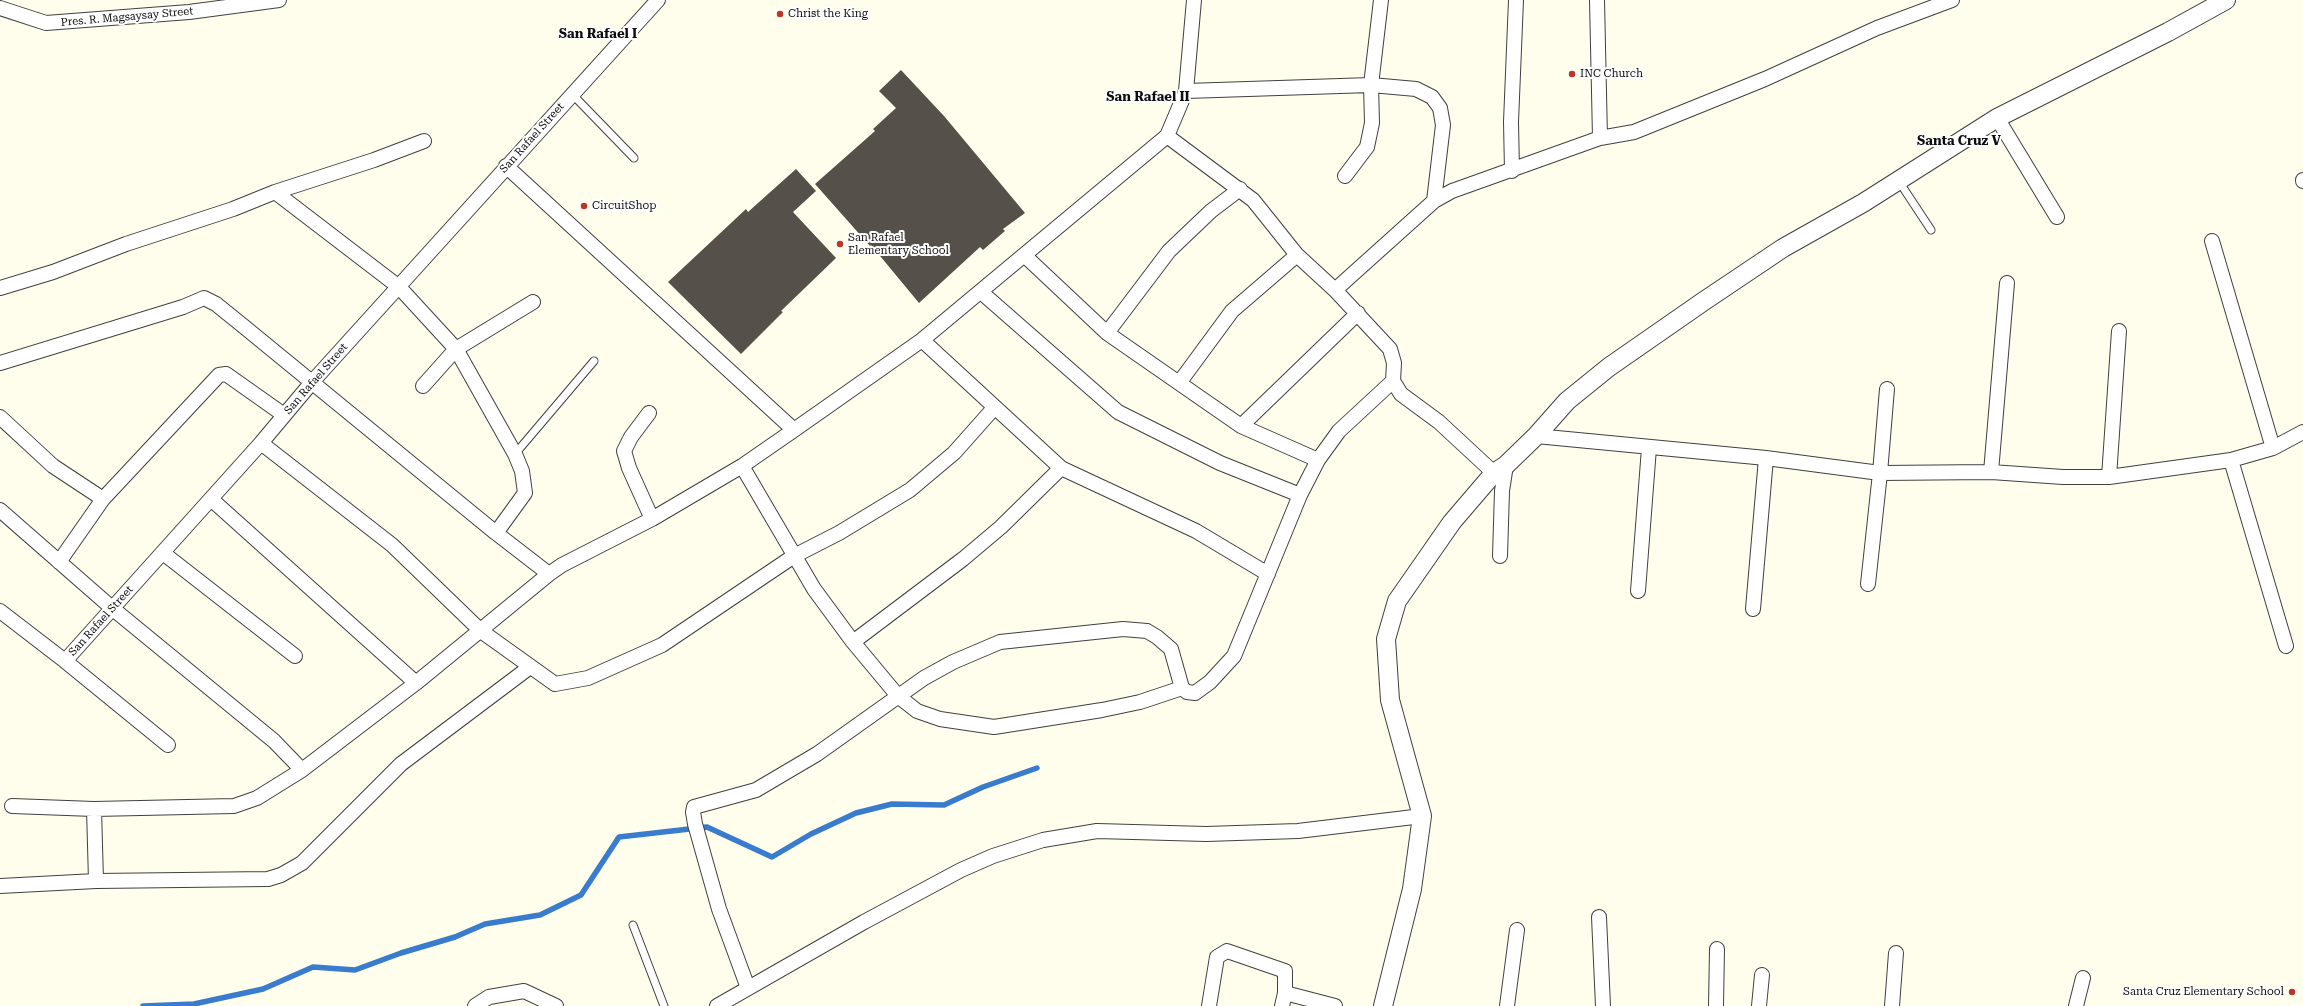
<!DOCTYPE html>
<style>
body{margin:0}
canvas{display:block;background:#fffeed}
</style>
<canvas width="2303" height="1006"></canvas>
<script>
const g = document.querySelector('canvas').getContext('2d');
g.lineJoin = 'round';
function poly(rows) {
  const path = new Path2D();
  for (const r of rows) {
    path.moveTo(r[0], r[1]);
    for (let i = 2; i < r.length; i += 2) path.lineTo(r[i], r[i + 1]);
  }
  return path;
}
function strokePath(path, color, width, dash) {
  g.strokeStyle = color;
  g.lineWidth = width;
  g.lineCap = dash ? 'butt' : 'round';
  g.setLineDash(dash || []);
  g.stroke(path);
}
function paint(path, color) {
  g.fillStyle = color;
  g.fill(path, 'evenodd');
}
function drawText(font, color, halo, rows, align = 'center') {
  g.font = font + ' "Roboto Serif",serif';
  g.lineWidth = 4;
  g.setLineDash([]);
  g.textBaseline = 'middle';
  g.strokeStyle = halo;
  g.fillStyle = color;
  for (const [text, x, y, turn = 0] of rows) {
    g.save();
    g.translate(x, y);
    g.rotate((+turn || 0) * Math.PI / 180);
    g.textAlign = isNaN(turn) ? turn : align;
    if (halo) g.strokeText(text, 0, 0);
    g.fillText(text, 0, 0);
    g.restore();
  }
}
strokePath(poly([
 [143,1006,194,1004,263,989,313,967,355,970,401,953,455,937,485,924,540,915,581,895,619,837,707,827,772,857,811,834,856,813,892,804,944,805,983,787,1037,768]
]), '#397bcd', 5.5);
paint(poly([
 [901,70,944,116,1025,213,1003,229,1005,231,983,250,980,247,919,303,871,245,870,246,815,184,875,131,873,129,896,108,879,91],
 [796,169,816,191,793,212,836,258,781,311,783,312,741,354,668,282,746,209,748,212]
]), '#555049');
const service = poly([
 [572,94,634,158],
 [1898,180,1931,230],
 [515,454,594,361],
 [633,925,664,1006]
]);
const minor = poly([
 [1597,0,1600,138],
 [0,8,46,23,189,12,279,0],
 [1186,91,1371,85,1416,89,1432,97,1440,108,1443,125,1434,201],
 [1997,118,2057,217],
 [1167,136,1253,200,1297,255,1335,290,1390,349,1394,363,1393,381,1401,394,1439,422,1494,473],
 [506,166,794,430,922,340,1167,136,1186,91,1194,0],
 [1512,171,1511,122,1516,0],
 [1345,176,1367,147,1372,123,1371,85,1381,0],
 [2303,180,2303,181],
 [275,192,374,160,424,141],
 [2212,241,2273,448],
 [1024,255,1107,333,1179,383,1232,311,1297,255],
 [0,288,53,272,126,244,233,209,275,192,399,287,456,349,515,454,522,471,525,493,496,533],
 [1335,290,1434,201,1452,191,1600,138,1634,132,1765,79,1877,28,1952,0],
 [981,292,1118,412,1220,463,1300,495],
 [1107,333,1169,251,1211,211,1240,189],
 [922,340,1061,468,1196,531,1268,574],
 [0,363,183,307,204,298,216,304,242,325,496,533,549,574,562,565,652,519,742,466,794,430],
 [1179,383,1241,426,1318,460],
 [423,386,456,349,533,302],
 [649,413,631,437,624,451,629,468,652,519],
 [0,417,53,466,103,499],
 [1241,426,1358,313],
 [1536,436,1766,458,1880,473,1991,472,2063,477,2109,477,2231,460,2273,448,2303,432],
 [261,443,392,545,481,631,555,684,588,678,662,645,794,556,839,533,910,490,954,453,994,408],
 [2231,460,2286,646],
 [742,466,814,589,853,642,898,696,917,711,940,719,994,727,1102,710,1140,702,1182,688],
 [1991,472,2007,283],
 [2109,477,2119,331],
 [211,499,416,683],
 [0,510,112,608,274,741,302,770],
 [163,553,295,656],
 [1500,556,1502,491,1506,465],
 [59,562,103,499,219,375,226,374,284,415],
 [1868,584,1880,473,1887,389],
 [1638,591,1649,448],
 [1753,609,1766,458],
 [0,611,65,661],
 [853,642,963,559,1001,527,1061,468],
 [168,745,65,661,261,443,313,381,658,0],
 [12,806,94,809,234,806,257,798,302,770,416,683,549,574],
 [94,809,96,881,268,879,281,875,302,863,401,764,530,667],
 [0,886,96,881],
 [1599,917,1603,1006],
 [748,988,719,909,695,824,693,812,694,807,756,790,817,754,924,678,953,662,1000,642,1123,629,1147,631,1157,637,1171,649,1182,688,1187,692,1195,693,1210,682,1234,656,1300,495,1318,460,1339,431,1393,381],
 [475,1006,489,997,524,991,556,1006],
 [717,1006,864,922,961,870,993,856,1043,840,1097,831,1206,834,1298,831,1422,816],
 [1209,1006,1217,957,1227,951,1285,971,1285,993],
 [1282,1006,1285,993,1335,1006],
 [1507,1006,1517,930],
 [1716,1006,1717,949],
 [1759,1006,1762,975],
 [1892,1006,1896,953],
 [2076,1006,2083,978]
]);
const tertiary = poly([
 [1383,1006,1412,889,1422,816,1390,700,1386,639,1397,601,1452,522,1494,473,1506,465,1536,436,1567,401,1609,367,1704,301,1783,248,1863,203,1997,118,2168,32,2226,0]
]);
strokePath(service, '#404040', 9);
strokePath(minor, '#404040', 16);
strokePath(tertiary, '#404040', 20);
strokePath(service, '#fff', 7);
strokePath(minor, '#fff', 14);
strokePath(tertiary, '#fff', 18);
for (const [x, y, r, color] of [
 [780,14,4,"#bc3525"],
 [1572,74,4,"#bc3525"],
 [584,206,4,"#bc3525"],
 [840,244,4,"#bc3525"],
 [2292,992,4,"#bc3525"]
]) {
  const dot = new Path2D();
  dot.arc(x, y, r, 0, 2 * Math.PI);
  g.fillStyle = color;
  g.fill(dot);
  strokePath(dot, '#fff', 1.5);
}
drawText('11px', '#0d0d0d', '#fff', [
 ["Christ the King",788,14],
 ["INC Church",1580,74],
 ["CircuitShop",592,206],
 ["San Rafael",848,238],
 ["Elementary School",848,251],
 ["Santa Cruz Elementary School",2284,992,"right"]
], 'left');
drawText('11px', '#0d0d0d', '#fff', [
 ["Pres. R. Magsaysay Street",127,17,-5],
 ["San Rafael Street",532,138,-48],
 ["San Rafael Street",316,379,-49],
 ["San Rafael Street",101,621,-48]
]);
drawText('bold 13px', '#0d0d0d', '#fff', [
 ["San Rafael I",598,34],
 ["San Rafael II",1148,97],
 ["Santa Cruz V",1959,141]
]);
</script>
